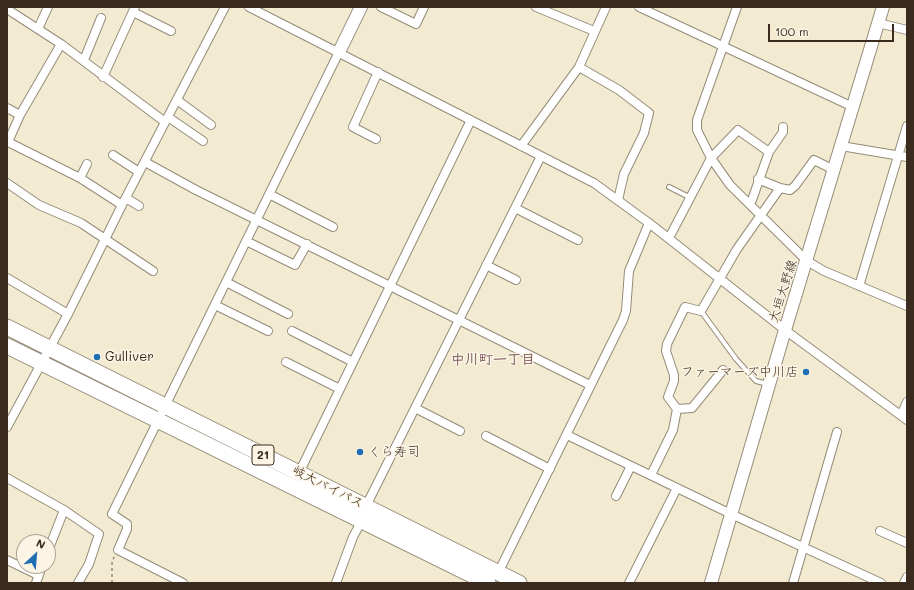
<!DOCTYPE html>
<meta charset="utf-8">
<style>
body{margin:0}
#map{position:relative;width:914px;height:590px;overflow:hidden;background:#f2ebd2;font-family:Mali,sans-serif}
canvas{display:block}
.frame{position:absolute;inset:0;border:8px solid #3b2a1e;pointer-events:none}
.north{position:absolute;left:16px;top:534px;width:40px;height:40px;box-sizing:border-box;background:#fcf5e5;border:1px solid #afa495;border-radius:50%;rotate:26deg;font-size:11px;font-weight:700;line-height:16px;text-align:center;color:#3b2a1e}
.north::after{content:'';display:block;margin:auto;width:14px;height:18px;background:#1f6fb2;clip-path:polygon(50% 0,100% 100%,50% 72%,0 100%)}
.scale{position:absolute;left:768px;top:24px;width:126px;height:18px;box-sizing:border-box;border:2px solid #3b2a1e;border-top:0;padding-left:5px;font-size:12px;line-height:14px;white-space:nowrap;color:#3b2a1e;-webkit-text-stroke:3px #fcf5e5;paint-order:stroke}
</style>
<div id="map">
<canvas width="914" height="590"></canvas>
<div class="frame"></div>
<div class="north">N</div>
<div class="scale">100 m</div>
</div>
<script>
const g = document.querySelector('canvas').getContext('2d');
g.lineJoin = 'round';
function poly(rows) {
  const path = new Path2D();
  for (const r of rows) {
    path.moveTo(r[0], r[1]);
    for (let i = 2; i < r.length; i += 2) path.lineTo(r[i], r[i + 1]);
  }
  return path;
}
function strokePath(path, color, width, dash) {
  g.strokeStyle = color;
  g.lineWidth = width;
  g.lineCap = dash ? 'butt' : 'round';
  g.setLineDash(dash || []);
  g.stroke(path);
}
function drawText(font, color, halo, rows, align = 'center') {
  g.font = font + ' Mali,"Klee One",sans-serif';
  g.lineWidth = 3;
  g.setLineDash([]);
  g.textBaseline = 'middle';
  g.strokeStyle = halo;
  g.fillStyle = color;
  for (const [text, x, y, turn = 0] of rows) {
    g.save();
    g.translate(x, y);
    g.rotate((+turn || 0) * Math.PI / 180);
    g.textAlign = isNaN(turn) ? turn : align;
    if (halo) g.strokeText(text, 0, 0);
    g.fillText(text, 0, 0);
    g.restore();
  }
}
const lane = poly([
 [669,187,689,197],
 [701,311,736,359,756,381,768,384]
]);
const street = poly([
 [249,7,594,183,649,223,785,330,907,420],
 [381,7,416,24,424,7],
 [536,7,594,31],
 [639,7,853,107],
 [737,7,697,120,697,130,711,158,730,185,807,261,824,271,907,306],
 [7,9,61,44,165,122],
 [133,12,171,31],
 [878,23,907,30],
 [38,29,48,7],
 [61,44,20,115,8,142,80,178,122,205],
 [84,60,101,18],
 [579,67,619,90,649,113,644,133,624,174,618,200],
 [103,77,135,7],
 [177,100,211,125],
 [7,108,20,115],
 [168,117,203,141],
 [376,139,353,127,378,72],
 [521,146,579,67,606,7],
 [841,146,907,157],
 [769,152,783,132,783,127],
 [113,155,139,172],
 [145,162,196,190,590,385],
 [80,178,87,164],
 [758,179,780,188],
 [7,183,39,205,81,223,153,271],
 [269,194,333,227],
 [126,198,139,206],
 [515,208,578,240],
 [669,238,711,158,738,130,769,152,752,200,749,203],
 [246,241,295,265,307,244],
 [486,265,516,280],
 [7,278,68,314],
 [226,282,288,314],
 [859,286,907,126],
 [215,305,268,331],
 [292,331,353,362],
 [286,362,340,389],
 [415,408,460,431],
 [677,409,692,408,723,370],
 [901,415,907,402],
 [7,427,68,314,122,205,225,7],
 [567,435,731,514,881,583],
 [486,436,550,469],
 [299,473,471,120],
 [651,475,673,430,677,409,668,397,674,381,674,375,666,351,667,344,685,307,701,311,737,249,780,188,790,190,795,186,814,160,834,170],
 [7,478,64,510,99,534,89,564,78,583],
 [616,496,631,466],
 [366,506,541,156],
 [880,531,907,543],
 [48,551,64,510],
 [7,560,38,575],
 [498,573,623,320,626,311,629,271,649,223],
 [36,583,42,566],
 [183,583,118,550,127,529,127,524,112,514,339,52],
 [336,583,353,537,362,520],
 [629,583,677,488],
 [793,583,837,432],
 [904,583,907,577]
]);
const secondary = poly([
 [339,52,361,7],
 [711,583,785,330,883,7]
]);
const highway = poly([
 [7,327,519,583],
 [7,346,488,583]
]);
strokePath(lane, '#968a78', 6);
strokePath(street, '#968a78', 10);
strokePath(secondary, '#968a78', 14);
strokePath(highway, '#968a78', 17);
strokePath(poly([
 [112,583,112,563,114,557]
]), '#968a78', 1.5, [3, 3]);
strokePath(lane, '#fff', 4);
strokePath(street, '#fff', 8);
strokePath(secondary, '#fff', 12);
strokePath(highway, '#fff', 15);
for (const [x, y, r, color] of [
 [97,357,4,"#1f6fb2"],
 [806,372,4,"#1f6fb2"],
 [360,452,4,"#1f6fb2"]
]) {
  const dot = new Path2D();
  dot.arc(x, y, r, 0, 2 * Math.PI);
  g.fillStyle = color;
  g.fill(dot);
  strokePath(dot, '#fcf5e5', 1.5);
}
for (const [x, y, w] of [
 [263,455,22]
]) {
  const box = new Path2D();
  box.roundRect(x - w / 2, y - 10, w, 20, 3);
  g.fillStyle = '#fcf5e5';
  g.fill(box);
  strokePath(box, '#3b2a1e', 1);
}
drawText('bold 12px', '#3b2a1e', null, [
 ["21",263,455]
]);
drawText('13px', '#3b2a1e', '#fcf5e5', [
 ["大垣大野線",783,291,-72],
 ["岐大バイパス",328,487,27]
]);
drawText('13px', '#3b2a1e', '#fcf5e5', [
 ["Gulliver",105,357],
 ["ファーマーズ中川店",798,372,"right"],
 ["くら寿司",368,452]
], 'left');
drawText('bold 14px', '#79565b', '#fcf5e5', [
 ["中川町一丁目",493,360]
]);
</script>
